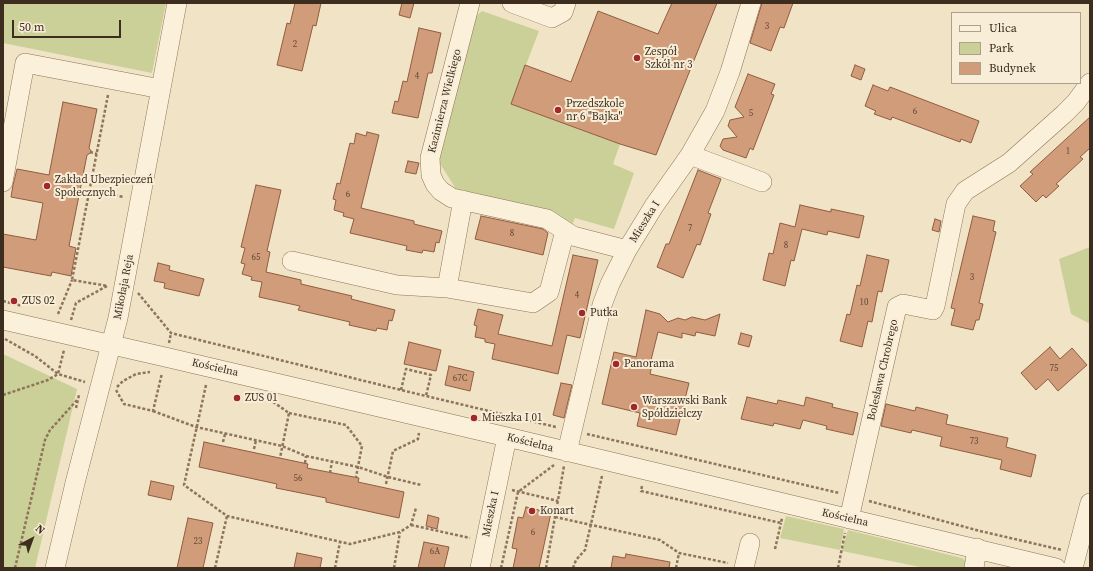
<!DOCTYPE html>
<meta charset="utf-8">
<style>
body{margin:0}
#map{position:relative;width:1093px;height:571px;overflow:hidden;background:#f1e3c6;font-family:"Source Serif 4",serif}
canvas{display:block}
.frame{position:absolute;inset:0;border:4px solid #3d2d1f;pointer-events:none}
.legend{position:absolute;left:951px;top:12px;width:130px;height:72px;box-sizing:border-box;background:#f8edd6;border:1px solid #ada08d;margin:0;padding:5px 7px;list-style:none;font-size:12px;color:#3d2d1f}
.legend li{display:flex;align-items:center;gap:8px;height:20px}
.legend b{width:20px;border:1px solid #ada08d}
.north{position:absolute;left:12px;top:519px;width:40px;height:40px;-webkit-text-stroke:3px #f8edd6;paint-order:stroke;rotate:41deg;font-size:11px;font-weight:700;line-height:16px;text-align:center;color:#3d2d1f}
.north::after{content:'';display:block;margin:auto;width:14px;height:18px;background:#3d2d1f;clip-path:polygon(50% 0,100% 100%,50% 72%,0 100%)}
.scale{position:absolute;left:12px;top:20px;width:109px;height:18px;box-sizing:border-box;border:2px solid #3d2d1f;border-top:0;padding-left:5px;font-size:12px;line-height:14px;white-space:nowrap;color:#3d2d1f;-webkit-text-stroke:3px #f8edd6;paint-order:stroke}
</style>
<div id="map">
<canvas width="1093" height="571"></canvas>
<div class="frame"></div>
<ul class="legend">
<li><b style="height:5px;background:#fbf0da"></b>Ulica</li>
<li><b style="height:11px;background:#cbd099"></b>Park</li>
<li><b style="height:11px;background:#d19c7a"></b>Budynek</li>
</ul>
<div class="north">N</div>
<div class="scale">50 m</div>
</div>
<script>
const g = document.querySelector('canvas').getContext('2d');
g.lineJoin = 'round';
function paint(path, color) {
  g.fillStyle = color;
  g.fill(path, 'evenodd');
}
function poly(rows) {
  const path = new Path2D();
  for (const r of rows) {
    path.moveTo(r[0], r[1]);
    for (let i = 2; i < r.length; i += 2) path.lineTo(r[i], r[i + 1]);
  }
  return path;
}
function strokePath(path, color, width, dash) {
  g.strokeStyle = color;
  g.lineWidth = width;
  g.lineCap = dash ? 'butt' : 'round';
  g.setLineDash(dash || []);
  g.stroke(path);
}
function drawText(font, color, halo, rows, align = 'center') {
  g.font = font + ' "Source Serif 4",serif';
  g.lineWidth = 4;
  g.setLineDash([]);
  g.textBaseline = 'middle';
  g.strokeStyle = halo;
  g.fillStyle = color;
  for (const [text, x, y, turn = 0] of rows) {
    g.save();
    g.translate(x, y);
    g.rotate((+turn || 0) * Math.PI / 180);
    g.textAlign = isNaN(turn) ? turn : align;
    if (halo) g.strokeText(text, 0, 0);
    g.fillText(text, 0, 0);
    g.restore();
  }
}
paint(poly([
 [3,3,166,3,152,73,3,43],
 [482,11,539,31,511,104,620,144,613,164,634,173,614,229,575,218,571,227,456,189,439,162,475,17],
 [1090,247,1090,324,1071,314,1059,259],
 [3,354,77,389,35,568,3,568],
 [786,516,844,529,840,550,780,538],
 [848,530,962,558,966,561,968,568,925,568,842,551]
]), '#cbd099');
const building = poly([
 [295,3,321,3,316,26,313,25,302,71,277,65,287,23,290,24,295,3],
 [402,3,414,3,410,18,399,15,402,3],
 [672,3,717,3,656,155,620,144,511,104,525,65,571,82,598,11,658,34,672,3],
 [762,3,793,3,784,28,780,27,771,51,750,43,762,3],
 [419,28,441,33,432,73,428,73,418,118,392,113,395,101,398,102,403,81,407,82,419,28],
 [855,65,865,69,861,80,851,76,855,65],
 [748,74,775,84,771,94,774,95,753,150,750,148,746,158,723,150,720,146,723,139,737,137,728,126,730,120,744,117,735,107,748,74],
 [873,85,888,91,890,87,979,121,971,143,961,139,960,142,892,117,891,120,874,114,876,111,865,106,873,85],
 [63,102,97,109,89,148,92,152,87,155,69,246,76,248,71,276,52,272,51,276,3,267,3,234,36,240,43,203,11,197,13,185,17,169,49,175,63,102],
 [1090,117,1090,148,1080,157,1083,159,1056,184,1059,186,1046,198,1043,195,1036,202,1020,186,1033,174,1030,172,1090,117],
 [367,132,379,135,361,208,414,221,414,224,442,231,439,243,436,242,434,252,423,250,422,253,406,250,407,246,350,233,354,219,343,216,344,213,334,210,336,200,333,199,337,183,340,184,350,143,354,144,356,133,366,136,367,132],
 [408,161,419,163,416,174,405,172,408,161],
 [698,170,721,179,708,213,711,214,700,245,697,244,683,278,657,267,666,244,669,244,698,170],
 [256,185,281,190,267,251,270,252,266,272,301,280,301,284,352,296,351,299,395,310,392,321,389,320,387,330,377,328,376,331,349,325,350,322,298,310,300,306,259,297,262,282,251,280,252,277,242,274,245,264,241,263,245,248,241,247,256,185],
 [800,205,831,212,831,209,864,216,859,238,828,231,827,235,802,229,794,261,791,260,785,286,763,280,769,253,773,254,780,223,795,227,800,205],
 [481,216,543,229,548,233,543,255,475,239,481,216],
 [973,216,995,221,993,231,996,232,979,303,983,304,979,320,976,320,973,330,951,325,955,309,951,308,973,216],
 [935,219,941,221,939,232,932,230,935,219],
 [573,255,598,260,580,338,567,335,558,374,492,359,495,344,485,342,485,339,475,337,477,326,474,325,478,309,503,315,498,334,552,346,573,255],
 [867,255,889,260,882,292,878,291,872,322,868,321,862,347,840,341,847,314,850,315,857,285,860,286,867,255],
 [158,263,170,266,169,270,204,279,199,296,164,288,165,283,154,281,158,263],
 [646,310,660,314,668,322,678,318,685,320,692,317,705,320,720,314,715,336,696,332,695,336,682,333,682,338,658,332,651,360,653,361,650,374,689,383,676,435,637,426,640,413,602,404,614,352,636,357,646,310],
 [741,333,752,336,749,347,738,344,741,333],
 [409,342,441,350,436,371,404,364,409,342],
 [1050,347,1060,359,1072,348,1087,365,1058,391,1048,379,1036,390,1021,373,1050,347],
 [449,366,474,372,470,391,445,385,449,366],
 [561,383,572,385,564,418,553,415,561,383],
 [747,397,777,404,778,400,804,406,806,397,833,404,832,407,858,413,853,435,826,429,827,426,803,420,800,429,774,423,773,426,741,419,747,397],
 [886,404,915,411,916,407,948,415,946,424,1008,438,1006,447,1036,455,1031,477,1000,469,1002,460,940,446,942,437,912,430,911,433,881,426,886,404],
 [204,442,308,464,307,468,359,478,358,482,404,492,399,518,326,502,326,498,276,488,277,484,199,467,204,442],
 [151,481,174,486,171,500,148,495,151,481],
 [526,507,551,513,539,568,513,568,517,549,512,548,518,517,523,518,526,507],
 [428,515,439,518,437,529,426,526,428,515],
 [188,518,213,523,203,568,177,568,188,518],
 [424,542,449,547,444,568,418,568,424,542],
 [297,553,322,558,320,568,294,568,297,553],
 [626,554,670,562,669,568,611,568,613,556,625,558,626,554]
]);
paint(building, '#d19c7a');
strokePath(building, '#8f5c3f', 1);
const minor = poly([
 [470,3,430,158,431,175,435,184,441,191,452,198,547,219,573,236,627,250],
 [512,3,552,18,563,12,566,3],
 [690,155,762,182],
 [3,182,25,63,161,89],
 [292,261,397,285,447,288,533,303,549,292,565,231],
 [447,288,463,200],
 [3,320,165,357,507,437,1056,568],
 [567,452,602,305,610,284,627,250,654,206,690,155,715,111,730,72,751,3],
 [849,519,897,307,903,304,933,310,935,306,956,204,965,191,1009,163,1064,114,1076,102,1090,83],
 [55,568,75,483,118,318,177,3],
 [480,568,507,437],
 [744,568,750,543],
 [974,568,977,548],
 [1073,568,1090,503]
]);
strokePath(minor, '#8e745a', 20);
strokePath(poly([
 [108,95,72,280,108,286],
 [90,152,97,154],
 [90,191,124,197],
 [138,293,171,333,401,390,556,427],
 [3,301,22,306],
 [58,314,72,280],
 [71,320,76,303,107,286],
 [5,339,35,356,58,374,85,382],
 [169,343,171,333],
 [206,385,184,485,227,516,350,544,400,532,411,525,416,508],
 [117,387,123,381,136,374,150,372],
 [116,390,124,404,153,411,162,373],
 [401,390,406,369,431,375,426,396],
 [3,395,48,380,58,374,64,350],
 [269,399,289,413,280,458],
 [76,408,79,395],
 [153,411,196,427,282,446,306,456,358,467,388,477,421,485],
 [289,413,346,425,362,446,356,477],
 [587,434,839,493],
 [223,442,225,434],
 [254,449,256,440],
 [305,463,306,456],
 [330,473,332,461],
 [386,484,393,451,418,439,419,433],
 [642,486,641,491,781,523,782,518],
 [512,490,558,501],
 [869,501,980,531,1062,550],
 [555,517,660,540,679,553,728,563],
 [411,525,470,538],
 [775,549,781,523],
 [15,568,45,440,50,430,78,399],
 [215,568,227,516],
 [335,568,340,542],
 [394,568,400,532],
 [501,568,518,492,554,465],
 [546,568,564,466],
 [573,568,576,560,585,550,602,476],
 [676,568,679,553],
 [838,568,845,533]
]), '#8e745a', 2.5, [3, 2]);
strokePath(minor, '#fbf0da', 19);
for (const [x, y, r, color] of [
 [637,58,4,"#a1272b"],
 [558,110,4,"#a1272b"],
 [47,186,4,"#a1272b"],
 [14,301,4,"#a1272b"],
 [582,313,4,"#a1272b"],
 [616,364,4,"#a1272b"],
 [237,398,4,"#a1272b"],
 [634,407,4,"#a1272b"],
 [474,418,4,"#a1272b"],
 [532,511,4,"#a1272b"]
]) {
  const dot = new Path2D();
  dot.arc(x, y, r, 0, 2 * Math.PI);
  g.fillStyle = color;
  g.fill(dot);
  strokePath(dot, '#f8edd6', 1.5);
}
drawText('9px', '#624936', null, [
 ["3",767,27],
 ["2",295,45],
 ["4",417,77],
 ["6",915,112],
 ["5",751,114],
 ["1",1068,152],
 ["6",348,195],
 ["7",690,229],
 ["8",512,234],
 ["8",786,246],
 ["65",256,258],
 ["3",972,278],
 ["4",577,296],
 ["10",864,303],
 ["75",1054,369],
 ["67C",460,379],
 ["73",974,442],
 ["56",298,479],
 ["6",533,533],
 ["23",198,542],
 ["6A",435,552]
]);
drawText('11px', '#3d2d1f', '#f8edd6', [
 ["Zespół",645,52],
 ["Szkół nr 3",645,65],
 ["Przedszkole",566,104],
 ["nr 6 \"Bajka\"",566,117],
 ["Zakład Ubezpieczeń",55,180],
 ["Społecznych",55,193],
 ["ZUS 02",22,301],
 ["Putka",590,313],
 ["Panorama",624,364],
 ["ZUS 01",245,398],
 ["Warszawski Bank",642,401],
 ["Spółdzielczy",642,414],
 ["Mieszka I 01",482,418],
 ["Konart",540,511]
], 'left');
drawText('11px', '#3d2d1f', '#f8edd6', [
 ["Kazimierza Wielkiego",445,101,-76],
 ["Mieszka I",645,222,-58],
 ["Mikołaja Reja",124,287,-79],
 ["Kościelna",215,368,13],
 ["Bolesława Chrobrego",883,370,-77],
 ["Kościelna",530,443,14],
 ["Mieszka I",491,514,-78],
 ["Kościelna",845,518,13]
]);
</script>
